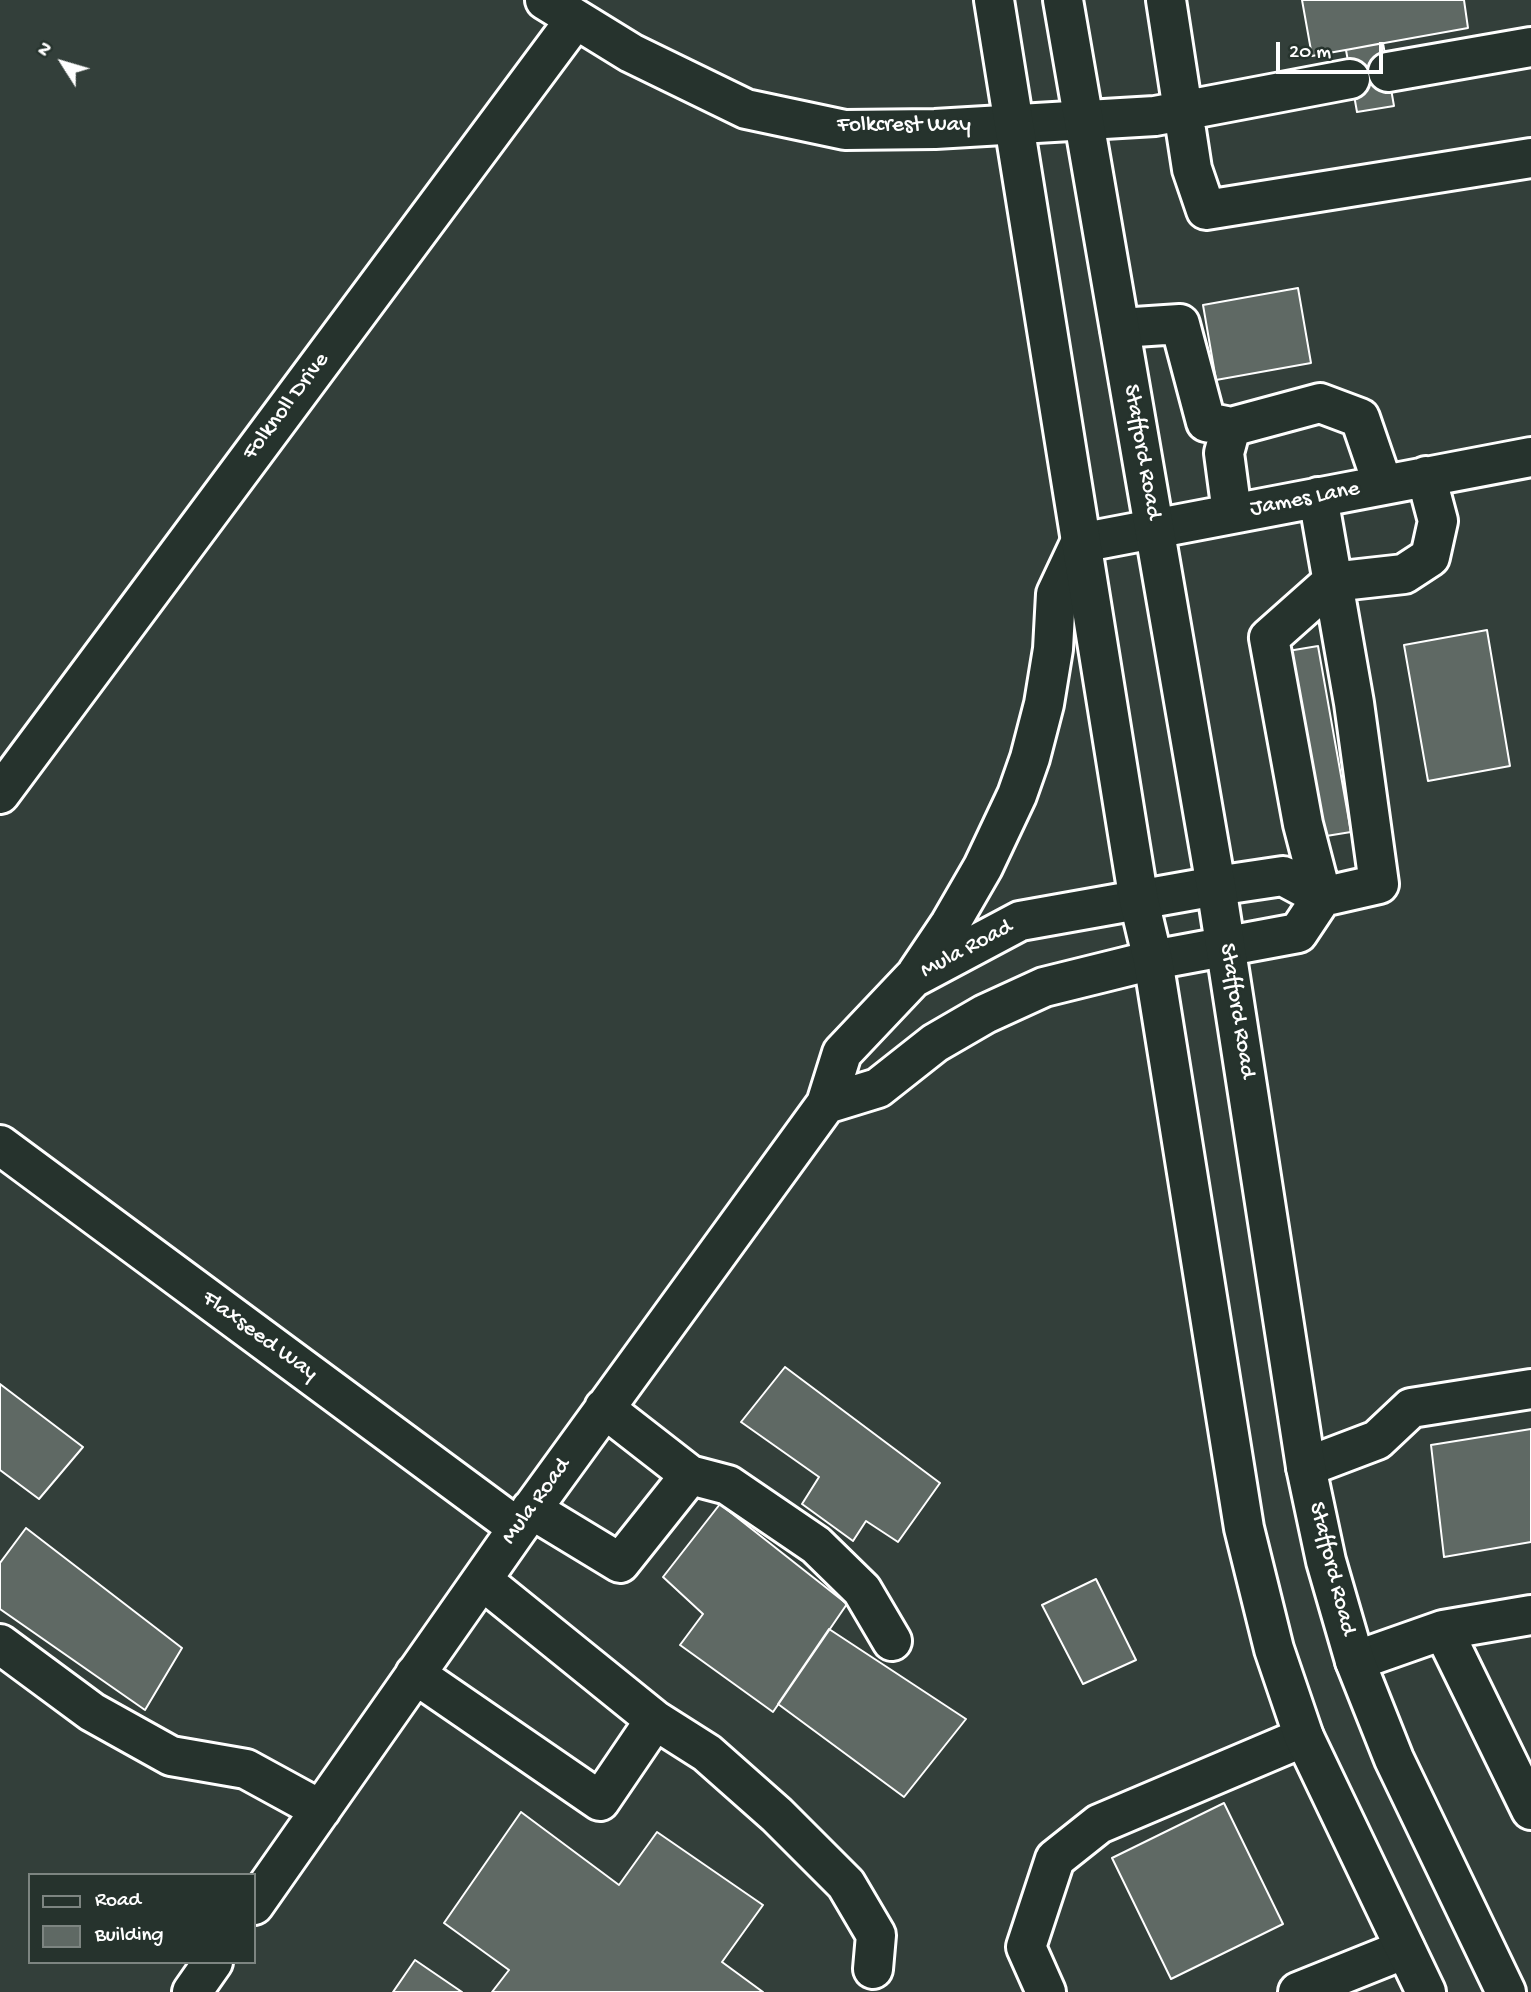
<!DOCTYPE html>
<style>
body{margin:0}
#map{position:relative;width:1531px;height:1992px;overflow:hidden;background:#333f3a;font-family:"Gochi Hand",sans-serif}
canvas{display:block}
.legend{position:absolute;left:28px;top:1873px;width:228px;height:91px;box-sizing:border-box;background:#26332d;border:2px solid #7d8581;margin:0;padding:9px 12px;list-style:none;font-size:21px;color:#fff}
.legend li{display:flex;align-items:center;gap:14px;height:35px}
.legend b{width:35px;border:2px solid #7d8581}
.north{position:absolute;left:28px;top:28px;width:70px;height:70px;-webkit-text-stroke:5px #26332d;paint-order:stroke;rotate:307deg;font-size:19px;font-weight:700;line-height:28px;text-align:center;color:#fff}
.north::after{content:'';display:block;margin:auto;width:24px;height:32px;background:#fff;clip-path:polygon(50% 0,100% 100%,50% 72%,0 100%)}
.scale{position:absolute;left:1276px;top:42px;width:107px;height:32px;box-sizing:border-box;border:4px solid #fff;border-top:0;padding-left:9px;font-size:21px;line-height:24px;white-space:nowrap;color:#fff;-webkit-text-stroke:5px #26332d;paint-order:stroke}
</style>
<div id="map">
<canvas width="1531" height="1992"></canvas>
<ul class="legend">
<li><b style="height:9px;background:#26332d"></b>Road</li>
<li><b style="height:19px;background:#5f6964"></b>Building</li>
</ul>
<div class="north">N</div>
<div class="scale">20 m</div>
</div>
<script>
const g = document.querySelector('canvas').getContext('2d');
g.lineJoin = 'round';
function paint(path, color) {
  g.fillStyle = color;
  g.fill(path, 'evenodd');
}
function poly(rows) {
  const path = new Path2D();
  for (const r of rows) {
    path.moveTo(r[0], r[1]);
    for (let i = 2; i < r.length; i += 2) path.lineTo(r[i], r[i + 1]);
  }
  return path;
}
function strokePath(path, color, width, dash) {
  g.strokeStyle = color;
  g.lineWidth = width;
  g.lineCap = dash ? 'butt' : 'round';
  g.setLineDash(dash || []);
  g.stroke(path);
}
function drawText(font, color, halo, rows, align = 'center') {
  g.font = font + ' "Gochi Hand",sans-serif';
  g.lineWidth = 5;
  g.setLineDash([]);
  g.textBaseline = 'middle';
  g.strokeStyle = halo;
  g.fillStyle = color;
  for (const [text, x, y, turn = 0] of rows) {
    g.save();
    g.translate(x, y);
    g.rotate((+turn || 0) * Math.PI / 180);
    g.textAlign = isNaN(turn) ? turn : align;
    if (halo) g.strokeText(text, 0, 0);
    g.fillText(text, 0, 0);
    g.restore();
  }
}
const building = poly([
 [1302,0,1464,0,1468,28,1312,56,1302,0],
 [1383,43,1394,106,1357,112,1346,50,1383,43],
 [1298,288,1311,363,1216,380,1203,305,1298,288],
 [1487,630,1510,766,1428,781,1404,645,1487,630],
 [1318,646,1351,832,1314,838,1282,652,1318,646],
 [785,1367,940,1483,898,1542,866,1521,853,1541,802,1504,819,1477,741,1422,785,1367],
 [0,1384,83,1447,39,1499,0,1470,0,1384],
 [1531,1429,1531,1542,1444,1557,1431,1445,1531,1429],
 [720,1504,847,1604,773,1712,680,1645,703,1614,663,1577,720,1504],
 [26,1528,182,1648,145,1710,0,1609,0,1563,26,1528],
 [1096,1579,1136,1660,1083,1684,1042,1605,1096,1579],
 [829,1629,966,1719,904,1797,778,1704,829,1629],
 [1224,1803,1283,1924,1171,1979,1112,1858,1224,1803],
 [521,1812,619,1885,657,1832,763,1905,722,1962,763,1992,492,1992,509,1970,444,1923,521,1812],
 [415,1960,462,1992,393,1992,415,1960]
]);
paint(building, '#5f6964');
strokePath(building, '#fff', 2);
const minor = poly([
 [545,0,631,53,746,109,845,130,935,129,1155,116,1350,79],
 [1166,0,1192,169,1206,210,1531,158],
 [1388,72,1531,47],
 [1120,328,1180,324,1206,422,1231,427],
 [1232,513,1224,453,1231,427,1320,403,1360,418,1383,485],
 [0,794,575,20],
 [917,973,950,924,983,867,1017,795,1030,758,1044,704,1053,649,1056,594,1080,543,1531,457],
 [826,1104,878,1088,935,1043,985,1014,1044,987,1153,960,1298,933,1322,897,1303,824,1269,638,1332,582,1404,574,1430,557,1438,521,1426,476],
 [0,1145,518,1528],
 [1306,1467,1377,1440,1411,1408,1531,1389],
 [690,1475,728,1485,816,1545,862,1590,892,1641],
 [531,1509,620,1563,690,1475,604,1408],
 [1443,1630,1531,1615],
 [0,1644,92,1712,171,1756,246,1769,321,1810],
 [1355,1661,1443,1630,1531,1810],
 [415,1674,600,1801,655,1720,482,1580],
 [655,1720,707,1753,777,1815,846,1884,876,1935,873,1969],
 [254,1905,518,1528,826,1104,842,1053,913,978,1020,921,1216,886,1283,876,1322,897,1379,884,1354,703,1318,497],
 [192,1992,213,1962],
 [1046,1992,1026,1947,1055,1859,1099,1824,1304,1737],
 [1298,1992,1405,1949]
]);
const major = poly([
 [994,0,1130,846,1139,901,1153,960,1244,1528,1274,1649,1304,1737,1426,1992],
 [1063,0,1216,886,1306,1467,1326,1561,1355,1661,1394,1759,1506,1992]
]);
strokePath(minor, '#fff', 44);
strokePath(major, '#fff', 44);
strokePath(minor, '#26332d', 38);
strokePath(major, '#26332d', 38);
drawText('23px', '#fff', '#26332d', [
 ["Folkcrest Way",904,126],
 ["Folknoll Drive",287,407,-53],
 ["Stafford Road",1141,452,80],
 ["James Lane",1305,500,-11],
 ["Mula Road",967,950,-28],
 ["Stafford Road",1236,1011,81],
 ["Flaxseed Way",259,1337,36],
 ["Mula Road",537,1502,-54],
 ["Stafford Road",1331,1569,76]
]);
</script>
